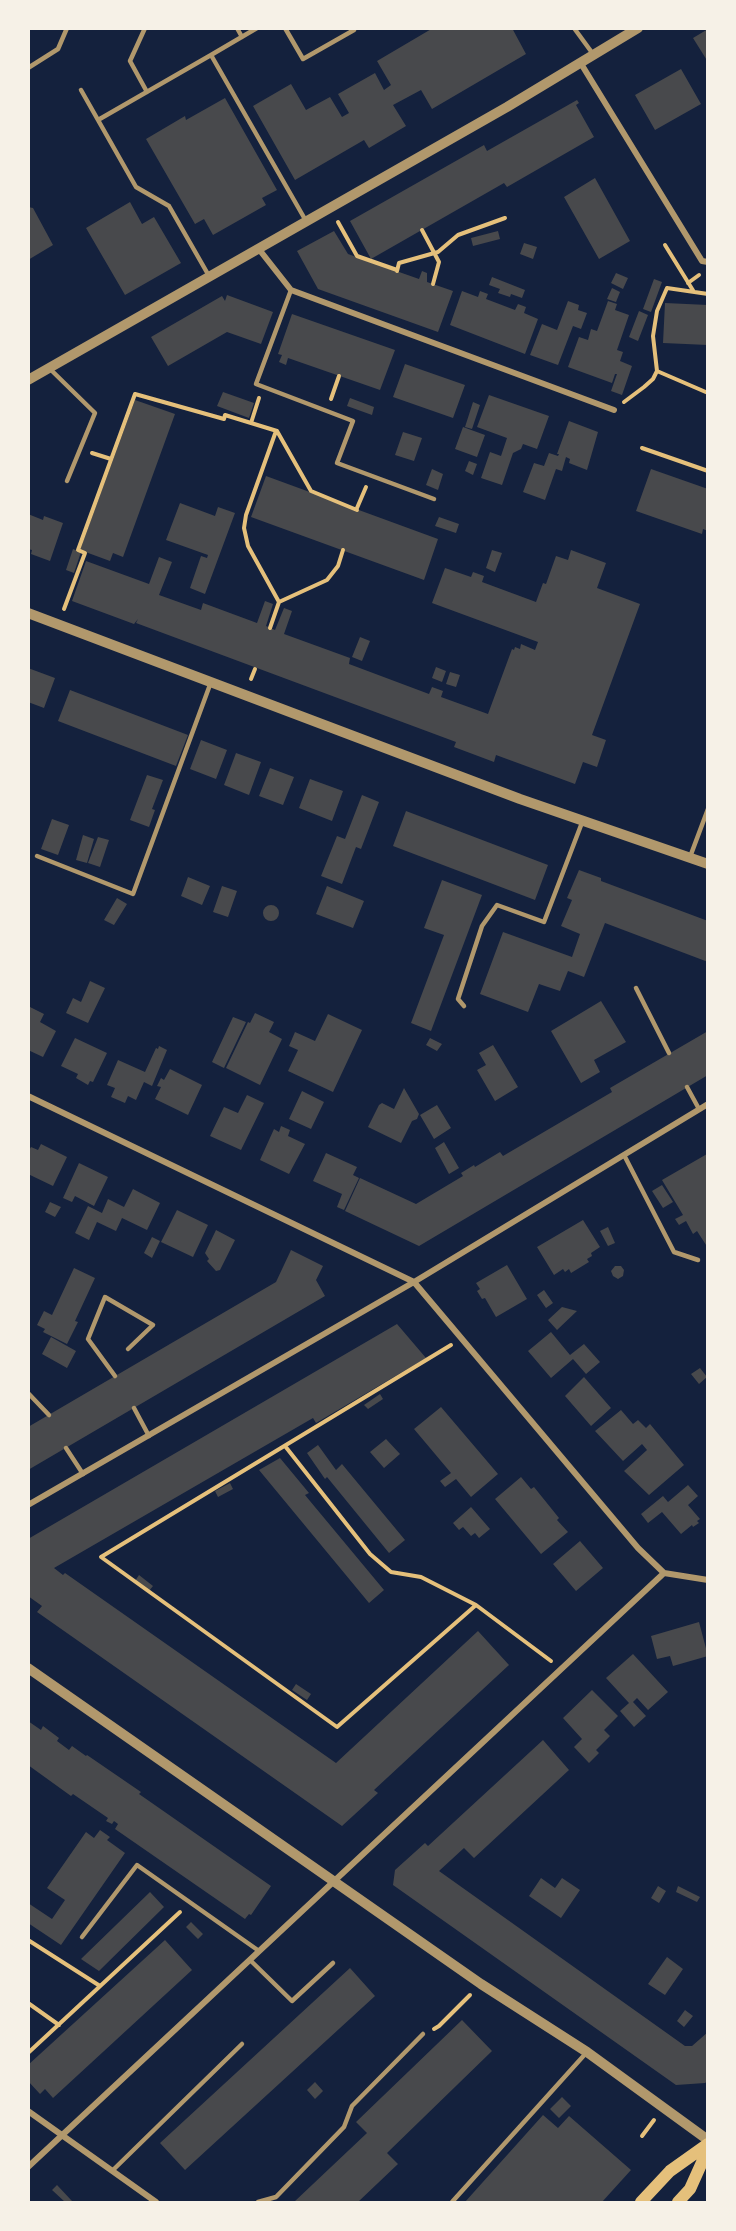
<!DOCTYPE html>
<style>
body{margin:0}
#map{position:relative;width:736px;height:2231px;overflow:hidden;background:#14213d;font-family:Barlow,sans-serif}
canvas{display:block}
.frame{position:absolute;inset:0;border:30px solid #f6f1e7;pointer-events:none}
</style>
<div id="map">
<canvas width="736" height="2231"></canvas>
<div class="frame"></div>
</div>
<script>
const g = document.querySelector('canvas').getContext('2d');
g.lineJoin = 'round';
function paint(path, color) {
  g.fillStyle = color;
  g.fill(path, 'evenodd');
}
function poly(rows) {
  const path = new Path2D();
  for (const r of rows) {
    if (r.length === 3) {
      path.moveTo(r[0] + r[2], r[1]);
      path.arc(r[0], r[1], r[2], 0, 2 * Math.PI);
      continue;
    }
    path.moveTo(r[0], r[1]);
    for (let i = 2; i < r.length; i += 2) path.lineTo(r[i], r[i + 1]);
  }
  return path;
}
function strokePath(path, color, width, dash) {
  g.strokeStyle = color;
  g.lineWidth = width;
  g.lineCap = dash ? 'butt' : 'round';
  g.setLineDash(dash || []);
  g.stroke(path);
}
paint(poly([
 [433,28,512,28,526,54,432,109,421,90,393,105,406,126,369,148,364,140,295,180,253,106,291,84,306,110,330,97,342,117,349,113,338,94,375,73,384,90,391,85,377,61],
 [708,29,708,62,693,38],
 [681,69,701,104,655,130,635,95],
 [225,98,277,190,262,198,266,205,213,235,204,219,195,224,146,139,185,116,186,120],
 [577,100,579,103,576,105,594,137,507,187,504,183,371,259,350,221,484,145,487,151],
 [595,178,630,241,599,259,564,197],
 [130,202,142,224,154,217,181,263,125,295,86,228],
 [28,207,33,208,53,245,28,260],
 [334,231,348,254,419,279,422,271,427,273,427,282,453,291,438,332,318,289,297,251],
 [498,231,500,239,473,246,471,238],
 [524,243,537,247,533,259,520,254],
 [616,273,628,278,623,289,611,283],
 [492,277,525,290,522,298,511,294,510,297,498,293,500,289,489,285],
 [654,279,662,282,651,312,643,309],
 [612,288,620,292,616,302,607,299],
 [462,291,478,297,480,291,488,294,486,299,515,310,518,304,526,307,524,313,538,319,525,354,450,325],
 [227,295,273,312,261,344,227,332,168,366,151,337,222,296,225,301],
 [568,301,579,305,578,310,587,313,581,329,573,326,558,365,530,355,542,324,557,330],
 [608,301,617,304,615,310,629,315,617,350,623,352,620,361,632,366,622,395,611,391,617,374,615,374,612,383,568,367,579,337,588,340,591,329,597,331],
 [665,303,708,305,708,345,663,343],
 [639,311,648,315,638,341,629,337],
 [292,314,395,350,380,390,288,358,286,365,279,362,282,355,278,354],
 [405,364,465,385,453,418,393,397],
 [223,392,254,403,249,418,217,406],
 [489,395,549,416,537,449,523,444,521,449,513,453,502,485,481,478,490,452,501,456,507,438,477,427],
 [350,398,374,407,372,415,347,406],
 [135,400,175,414,123,557,113,553,110,561,80,550],
 [473,402,480,405,472,429,465,427],
 [569,421,598,432,587,470,569,463,570,459,566,457,562,471,556,469,545,500,523,492,534,463,544,466,549,453,558,456,559,454,557,454],
 [463,427,485,435,477,457,455,449],
 [403,432,422,438,414,461,395,455],
 [469,461,477,464,473,475,465,471],
 [432,469,443,474,438,490,426,485],
 [651,469,708,489,708,531,703,529,702,534,636,511],
 [266,476,438,539,424,580,251,517],
 [180,503,215,516,218,507,235,513,205,594,190,588,201,556,207,558,208,555,166,540],
 [28,514,43,520,44,516,63,523,50,561,31,554,32,550,28,549],
 [439,517,459,524,456,533,435,526],
 [73,549,81,552,74,573,66,570],
 [492,550,502,553,495,572,486,568],
 [571,550,606,563,597,588,640,604,592,735,606,740,597,767,583,762,575,784,496,755,494,762,454,747,456,742,136,623,138,619,134,624,72,601,86,561,149,584,159,557,172,562,159,595,201,610,203,603,257,623,265,601,273,604,266,626,275,630,284,608,292,611,284,634,350,658,349,664,429,694,432,687,443,691,441,697,488,714,512,649,514,650,515,647,520,649,521,644,535,650,538,642,432,603,445,568,471,577,473,572,484,576,482,582,536,602,543,583,546,584,556,556,568,560],
 [360,637,370,641,362,661,352,657],
 [436,667,446,671,442,682,432,678],
 [28,668,55,678,44,708,28,702],
 [450,672,460,675,456,687,446,684],
 [70,690,188,735,176,766,58,721],
 [201,740,227,750,216,779,190,769],
 [236,753,261,762,249,795,224,785],
 [270,768,294,777,283,805,259,796],
 [147,775,163,780,152,809,155,810,149,827,130,820],
 [310,779,343,791,332,821,299,808],
 [362,795,379,802,361,849,356,847,342,884,321,876,337,836,345,839],
 [406,811,548,865,535,900,393,846],
 [52,819,69,825,58,855,41,849],
 [83,835,94,839,87,863,76,860],
 [98,837,109,840,100,867,88,863],
 [579,870,601,878,601,881,708,921,708,962,605,923,584,977,568,971,560,991,539,984,528,1012,480,994,503,932,572,957,580,934,561,926,572,900,567,898],
 [188,877,210,886,202,905,181,896],
 [442,880,482,895,431,1031,411,1023,444,935,424,928],
 [222,886,237,891,228,917,213,912],
 [327,886,364,901,353,928,316,914],
 [117,898,127,904,114,925,104,920],
 [271,913,8],
 [90,981,105,988,88,1023,66,1013,73,998,81,1002],
 [601,1001,626,1042,594,1060,600,1072,581,1083,551,1031],
 [30,1007,44,1014,40,1022,56,1031,43,1057,28,1050],
 [255,1013,274,1022,269,1032,282,1039,260,1085,226,1068,248,1022,250,1023],
 [328,1014,362,1030,333,1092,288,1071,298,1050,289,1046,295,1032,315,1041],
 [233,1017,246,1022,224,1068,212,1062],
 [708,1031,708,1075,419,1246,345,1211,360,1178,416,1204,463,1176,461,1173,474,1165,475,1167,500,1152,503,1156,612,1092,610,1088],
 [75,1038,107,1053,93,1082,90,1081,88,1085,76,1078,78,1074,61,1066],
 [430,1038,442,1044,437,1051,426,1045],
 [493,1045,518,1087,495,1101,477,1070,486,1065,479,1053],
 [159,1046,167,1050,152,1086,144,1082,136,1100,128,1096,125,1103,111,1097,115,1088,107,1085,118,1060,145,1072,156,1048,158,1049],
 [170,1069,202,1085,188,1115,155,1099,161,1087,157,1086,161,1078,164,1080],
 [404,1088,419,1114,417,1119,412,1121,401,1143,368,1127,379,1105,382,1103,394,1109],
 [302,1091,324,1102,311,1129,289,1119],
 [247,1095,264,1103,241,1150,210,1136,224,1107,238,1113],
 [437,1105,451,1128,434,1139,420,1115],
 [281,1126,290,1130,288,1136,305,1144,289,1174,260,1160,274,1129,279,1132],
 [444,1142,459,1168,449,1174,435,1148],
 [41,1144,67,1157,53,1186,28,1174,28,1152,31,1147,38,1150],
 [326,1153,357,1167,353,1175,359,1178,344,1210,337,1207,342,1194,313,1181],
 [707,1154,708,1155,708,1248,697,1231,693,1234,686,1221,679,1225,675,1219,683,1215,662,1180],
 [79,1163,108,1177,94,1206,75,1196,72,1202,63,1198],
 [662,1185,673,1202,663,1208,652,1191],
 [133,1189,160,1203,147,1230,122,1218,116,1231,97,1222,89,1240,75,1233,88,1206,102,1213,108,1199,124,1207],
 [50,1202,61,1207,55,1217,45,1212],
 [177,1210,208,1225,193,1257,161,1242],
 [583,1220,600,1247,591,1253,592,1256,587,1259,589,1262,571,1273,569,1269,565,1272,563,1269,554,1275,537,1247],
 [608,1227,615,1243,608,1246,600,1231],
 [216,1230,235,1240,220,1270,216,1271,207,1261,209,1259,205,1253],
 [152,1237,160,1241,152,1258,144,1253],
 [291,1250,323,1266,316,1280,325,1296,28,1470,28,1427,276,1282],
 [507,1265,527,1299,496,1317,485,1298,482,1299,477,1291,480,1289,476,1283],
 [615,1266,621,1266,624,1270,623,1276,618,1279,613,1276,611,1271],
 [74,1268,95,1278,75,1321,78,1322,67,1344,43,1332,45,1329,37,1325,44,1311,52,1315],
 [544,1290,553,1303,546,1308,537,1295],
 [562,1307,577,1311,557,1330,548,1320],
 [397,1324,426,1358,316,1423,313,1418,54,1568,63,1575,65,1573,336,1763,478,1631,509,1665,374,1790,378,1793,342,1826,37,1612,42,1606,28,1596,28,1539],
 [551,1332,570,1355,584,1344,600,1362,586,1374,573,1359,551,1378,528,1351],
 [51,1337,76,1351,67,1368,42,1354],
 [700,1368,707,1377,699,1384,691,1374],
 [584,1377,611,1408,591,1426,565,1396],
 [380,1394,383,1399,368,1409,364,1405],
 [441,1407,498,1474,471,1497,456,1479,445,1487,440,1481,451,1473,414,1429],
 [621,1410,633,1424,638,1420,646,1428,650,1424,684,1465,649,1495,624,1471,647,1450,642,1444,623,1461,595,1431],
 [386,1439,400,1454,384,1468,370,1452],
 [318,1445,336,1470,342,1464,405,1540,389,1553,327,1477,325,1479,307,1453],
 [280,1458,309,1493,305,1495,384,1590,369,1603,259,1470],
 [521,1477,531,1489,534,1487,559,1518,557,1520,568,1532,541,1554,495,1499],
 [230,1483,233,1489,218,1497,215,1491],
 [688,1485,698,1496,688,1505,700,1519,697,1521,699,1523,693,1527,692,1525,681,1534,662,1512,648,1523,641,1514,663,1496,668,1502],
 [471,1507,490,1529,479,1538,475,1533,471,1536,463,1527,459,1530,453,1523],
 [580,1541,603,1568,576,1591,553,1564],
 [139,1575,153,1586,149,1591,135,1581],
 [699,1622,708,1656,673,1666,670,1656,657,1659,651,1636],
 [633,1654,668,1692,648,1710,637,1698,633,1702,646,1716,634,1727,620,1711,629,1703,606,1678],
 [296,1684,311,1694,307,1700,292,1690],
 [592,1690,618,1716,604,1730,610,1736,596,1750,599,1753,589,1763,574,1747,582,1739,563,1718],
 [28,1721,41,1730,43,1726,59,1738,57,1741,69,1750,72,1746,86,1756,87,1755,141,1792,139,1794,271,1886,251,1915,249,1914,245,1919,115,1829,118,1824,114,1821,112,1824,106,1821,108,1818,73,1794,71,1796,28,1765],
 [543,1740,569,1770,474,1858,464,1848,439,1871,685,2046,692,2046,708,2032,708,2081,705,2083,676,2085,393,1885,395,1870,425,1843,428,1846],
 [100,1830,110,1837,107,1840,125,1853,61,1945,28,1923,28,1903,52,1919,65,1900,47,1888,86,1832,94,1838],
 [541,1878,555,1888,562,1878,580,1890,561,1918,529,1896],
 [658,1886,666,1891,659,1903,651,1898],
 [678,1886,700,1897,697,1902,676,1892],
 [150,1892,164,1907,99,1971,81,1959],
 [191,1922,203,1934,198,1939,186,1927],
 [165,1940,192,1970,53,2098,45,2089,40,2094,28,2081,28,2065],
 [667,1957,683,1969,665,1995,648,1984],
 [350,1968,375,1996,185,2170,160,2143],
 [685,2010,693,2016,684,2027,677,2021],
 [462,2020,492,2051,387,2153,398,2164,358,2202,294,2202,367,2133,356,2122],
 [315,2082,323,2091,315,2099,307,2090],
 [562,2097,571,2106,559,2118,550,2109],
 [543,2115,558,2128,569,2116,631,2170,602,2202,465,2202],
 [57,2185,72,2201,71,2202,65,2202,52,2190]
]), '#48494c');
strokePath(poly([
 [338,222,357,256,397,270],
 [422,230,439,262,433,284],
 [665,245,694,292],
 [397,271,399,263,438,252,458,235,505,218],
 [688,283,699,275],
 [657,371,653,336,657,311,667,288,708,294],
 [331,399,339,376],
 [624,402,644,387,653,379,657,371,708,393],
 [251,423,259,398],
 [276,431,246,515,244,528,248,546,279,602,327,580,338,566,343,550],
 [642,448,708,471],
 [92,453,111,459],
 [357,508,366,487],
 [64,609,85,553,78,550,135,394,224,419,225,415,277,431,311,491,357,510],
 [270,628,279,602],
 [251,679,255,669],
 [451,1345,101,1557,337,1727,476,1605],
 [285,1446,370,1554,391,1572,421,1577,476,1605,551,1661],
 [28,1940,100,1986],
 [28,2003,59,2025],
 [434,2029,439,2026,470,1995],
 [28,2053,180,1912],
 [642,2136,654,2120]
]), '#e5c07b', 4);
strokePath(poly([
 [145,28,130,61,147,92],
 [237,28,242,37],
 [257,28,211,55,306,221],
 [285,28,303,59,354,30],
 [574,28,593,54],
 [28,68,58,49,67,28],
 [81,90,136,187,169,206,209,276],
 [98,120,211,55],
 [291,290,256,384,353,421,337,463,434,499],
 [49,368,95,413,67,481],
 [37,856,133,894,211,682],
 [690,857,708,809],
 [636,988,669,1053],
 [464,1006,458,999,482,926,497,905,544,922,583,820],
 [687,1087,699,1109],
 [624,1155,674,1252,698,1260],
 [115,1376,88,1339,105,1297,153,1325,128,1349],
 [28,1393,49,1415],
 [134,1408,149,1436],
 [66,1448,83,1474],
 [82,1937,137,1865,259,1951],
 [250,1960,292,2001,333,1963],
 [112,2171,242,2044],
 [258,2202,276,2197,344,2127,352,2106,423,2034],
 [452,2202,587,2052]
]), '#b1986c', 4.5);
strokePath(poly([
 [580,62,702,261,708,262],
 [258,248,291,290,614,410],
 [28,1096,414,1282,638,1548,664,1573,708,1580],
 [28,1505,414,1282,708,1104],
 [28,2111,156,2202],
 [28,2167,664,1573]
]), '#b1986c', 6);
strokePath(poly([
 [28,380,507,107,638,28],
 [28,613,520,799,708,864],
 [28,1668,481,1984,587,2052,708,2140]
]), '#b1986c', 10);
strokePath(poly([
 [641,2202,670,2171,708,2144],
 [678,2202,690,2189,708,2149]
]), '#e5c07b', 12);
</script>
